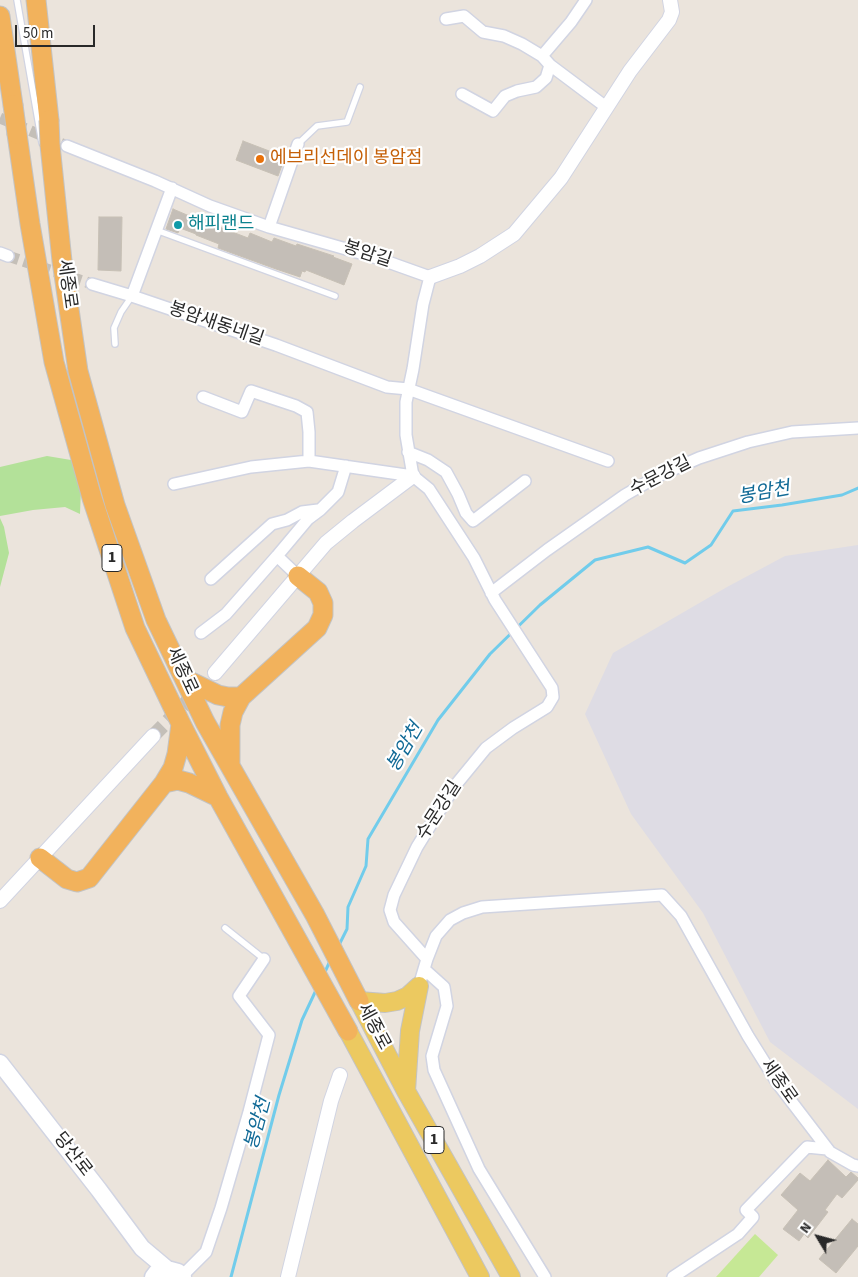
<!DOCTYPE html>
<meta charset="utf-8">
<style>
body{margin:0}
#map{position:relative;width:858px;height:1277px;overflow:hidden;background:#ebe4dc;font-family:"Source Sans 3",sans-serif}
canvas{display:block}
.north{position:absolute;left:793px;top:1212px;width:50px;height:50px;-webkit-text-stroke:4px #fff;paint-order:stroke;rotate:307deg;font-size:14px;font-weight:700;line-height:20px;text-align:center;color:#292929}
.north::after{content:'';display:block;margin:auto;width:18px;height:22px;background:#292929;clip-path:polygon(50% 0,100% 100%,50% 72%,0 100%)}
.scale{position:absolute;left:15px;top:25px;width:80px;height:22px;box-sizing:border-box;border:2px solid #292929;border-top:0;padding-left:6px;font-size:15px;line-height:18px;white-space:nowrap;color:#292929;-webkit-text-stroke:4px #fff;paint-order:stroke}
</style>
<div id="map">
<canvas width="858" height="1277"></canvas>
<div class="north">N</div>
<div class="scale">50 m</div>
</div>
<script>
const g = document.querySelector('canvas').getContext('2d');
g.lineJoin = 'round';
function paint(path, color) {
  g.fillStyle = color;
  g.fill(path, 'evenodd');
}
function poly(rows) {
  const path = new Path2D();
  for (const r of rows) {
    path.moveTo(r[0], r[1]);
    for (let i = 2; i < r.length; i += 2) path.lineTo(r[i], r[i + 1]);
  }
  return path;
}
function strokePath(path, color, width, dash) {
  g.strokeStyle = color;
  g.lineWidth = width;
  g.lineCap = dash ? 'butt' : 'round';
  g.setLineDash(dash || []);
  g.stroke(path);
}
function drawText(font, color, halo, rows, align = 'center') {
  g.font = font + ' "Source Sans 3","Noto Sans KR",sans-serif';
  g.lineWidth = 4.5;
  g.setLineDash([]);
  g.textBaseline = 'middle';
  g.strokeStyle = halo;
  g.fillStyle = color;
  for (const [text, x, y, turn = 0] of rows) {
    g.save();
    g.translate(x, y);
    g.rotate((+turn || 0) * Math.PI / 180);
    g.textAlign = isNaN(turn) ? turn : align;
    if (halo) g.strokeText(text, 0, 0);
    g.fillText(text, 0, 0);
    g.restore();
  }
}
paint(poly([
 [858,545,858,1109,770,1042,703,913,631,814,585,714,613,653,727,587,785,556]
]), '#dedce4');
paint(poly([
 [47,456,71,460,81,489,80,514,65,507,33,510,0,516,0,467],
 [0,518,4,527,9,553,0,587]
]), '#b3e199');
paint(poly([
 [755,1234,778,1255,759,1277,716,1277]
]), '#c6e895');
strokePath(poly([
 [339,945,347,929,348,907,366,866,368,839,438,720,490,654,540,605,595,560,648,547,685,563,711,545,733,511,782,505,842,495,858,488],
 [324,974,330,961],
 [231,1277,279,1095,302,1020,317,988]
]), '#71cceb', 3);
const building = poly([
 [243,141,285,157,278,176,236,160,243,141],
 [173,209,201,221,203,215,216,220,214,225,248,238,250,233,272,242,274,238,296,246,297,244,334,256,333,257,352,264,344,285,306,270,305,272,302,271,300,277,276,269,218,248,219,244,196,235,196,234,180,228,178,233,166,229,173,209],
 [99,217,122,217,121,271,98,270,99,217],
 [828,1160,846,1177,851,1172,858,1178,858,1180,842,1198,837,1194,825,1210,828,1212,808,1238,804,1234,799,1241,783,1229,798,1210,781,1195,800,1173,810,1181,828,1160],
 [852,1219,858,1224,858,1246,836,1273,819,1259,852,1219]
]);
paint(building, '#c4beb7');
strokePath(building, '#c7c0b5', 1);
strokePath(poly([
 [0,118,67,146],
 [8,256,92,284]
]), '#c4bfb8', 11, [11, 5.5]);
strokePath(poly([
 [153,736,215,673]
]), '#c4bfb8', 14, [14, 7]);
const service = poly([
 [17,0,42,143],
 [298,144,317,126,347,122,360,87],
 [156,230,335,296],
 [115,344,114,328,121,312,132,296],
 [225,928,264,959]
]);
const minor = poly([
 [446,19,464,16,483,32,504,36,522,44,542,56,550,65,606,107],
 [542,56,571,22,586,0],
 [462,94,493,111,505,96,517,91,536,87,546,78,550,65],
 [67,146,155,181,210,206,269,227,374,257,430,277,423,304,413,369,406,402,406,435,413,476,309,461,251,467,174,484],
 [172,188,132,296,276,345,387,387,408,389,608,461],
 [269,227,298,144],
 [0,253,8,256],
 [92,284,132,296],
 [203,397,242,412,251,391,296,406,307,412,309,432,309,461],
 [408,452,428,460,446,472,458,494,466,513,473,521,525,481],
 [413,476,429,489,474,558,495,600,552,688,553,697,547,707,513,728,486,748,454,787,417,847,394,895,390,910,394,922,427,959],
 [277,556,298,576],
 [211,579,272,524,287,520,302,512,318,510],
 [491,593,547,550,625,495,658,476,699,458,748,442,792,432,858,428],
 [201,633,226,614,277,556,308,519,320,510,338,492,346,466],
 [424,969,444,987,447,1006,432,1056,434,1070,479,1169,545,1277],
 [419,986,427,959,436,936,450,920,463,913,482,907,662,895,681,916,748,1036,778,1084,830,1152,853,1165,858,1166],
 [182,1276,206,1252,221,1208,249,1112,269,1035,239,996,264,959],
 [673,1277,738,1234,753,1217,746,1210,807,1147,827,1149]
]);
const tertiary = poly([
 [430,277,460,266,480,256,514,234,561,178,630,71,669,20,672,12,670,0],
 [215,673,326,543,353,521,413,476],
 [0,901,153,736],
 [288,1277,331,1101,340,1075]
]);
const secondary = poly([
 [0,1063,99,1190,142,1248,167,1269],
 [153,1277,156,1273,162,1270,167,1269,178,1272,183,1277]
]);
const primary = poly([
 [359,1001,406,1091,511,1277],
 [359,1001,385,1003,397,1001,408,996,419,986,410,1031,406,1091],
 [348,1031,480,1277]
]);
const trunk = poly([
 [36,0,49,120],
 [0,16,13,105],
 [17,134,30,224,54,362,92,498,135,628,181,724,218,797,348,1031],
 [50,145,62,261,78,371,115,505,156,620,205,722,315,915,359,1001],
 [185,679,218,695,228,697,241,697,233,712,230,725,230,765],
 [241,697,317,628,323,615,323,603,318,592,298,576],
 [181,724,177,754,173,768,164,783,178,780,189,783,218,797],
 [40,858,67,879,77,882,89,878,164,783]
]);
strokePath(service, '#d1d4e2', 8);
strokePath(minor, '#d1d4e2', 14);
strokePath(tertiary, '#d1d4e2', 16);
strokePath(secondary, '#d1d4e2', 19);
strokePath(primary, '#c3c3c3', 20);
strokePath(trunk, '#c3c3c3', 21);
strokePath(service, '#fff', 5.5);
strokePath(minor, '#fff', 11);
strokePath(tertiary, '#fff', 14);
strokePath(secondary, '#fff', 16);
strokePath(primary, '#ecc960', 18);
strokePath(trunk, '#f2b25c', 19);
const trunkBridge = poly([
 [13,105,17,134],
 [49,120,50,145]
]);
strokePath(trunkBridge, '#c3c3c3', 21, []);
strokePath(trunkBridge, '#f2b25c', 19);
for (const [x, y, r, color] of [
 [260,159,5,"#e8710a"],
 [178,225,5,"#0f9aa8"]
]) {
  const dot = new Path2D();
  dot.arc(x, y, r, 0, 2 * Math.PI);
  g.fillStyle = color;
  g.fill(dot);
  strokePath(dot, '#fff', 2);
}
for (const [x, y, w] of [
 [112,558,20],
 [434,1140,20]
]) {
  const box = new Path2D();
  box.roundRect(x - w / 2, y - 13.5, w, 27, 4);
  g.fillStyle = '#fff';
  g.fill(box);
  strokePath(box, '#292929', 1);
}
drawText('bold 16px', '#292929', null, [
 ["1",112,558],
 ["1",434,1140]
]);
drawText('18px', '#c56008', '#fff', [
 ["에브리선데이 봉암점",270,159]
], 'left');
drawText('18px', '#0d838f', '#fff', [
 ["해피랜드",188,225]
], 'left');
drawText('18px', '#292929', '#fff', [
 ["봉암길",367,255,18],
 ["세종로",66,284,82],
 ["봉암새동네길",216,325,19],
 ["수문강길",661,477,-27],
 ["세종로",181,671,65],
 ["수문강길",440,811,-57],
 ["세종로",373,1027,62],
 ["세종로",778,1082,55],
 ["당산로",72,1155,52]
]);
drawText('italic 19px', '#116a96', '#fff', [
 ["봉암천",764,494,-10],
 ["봉암천",406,748,-60],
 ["봉암천",259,1124,-75]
]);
</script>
